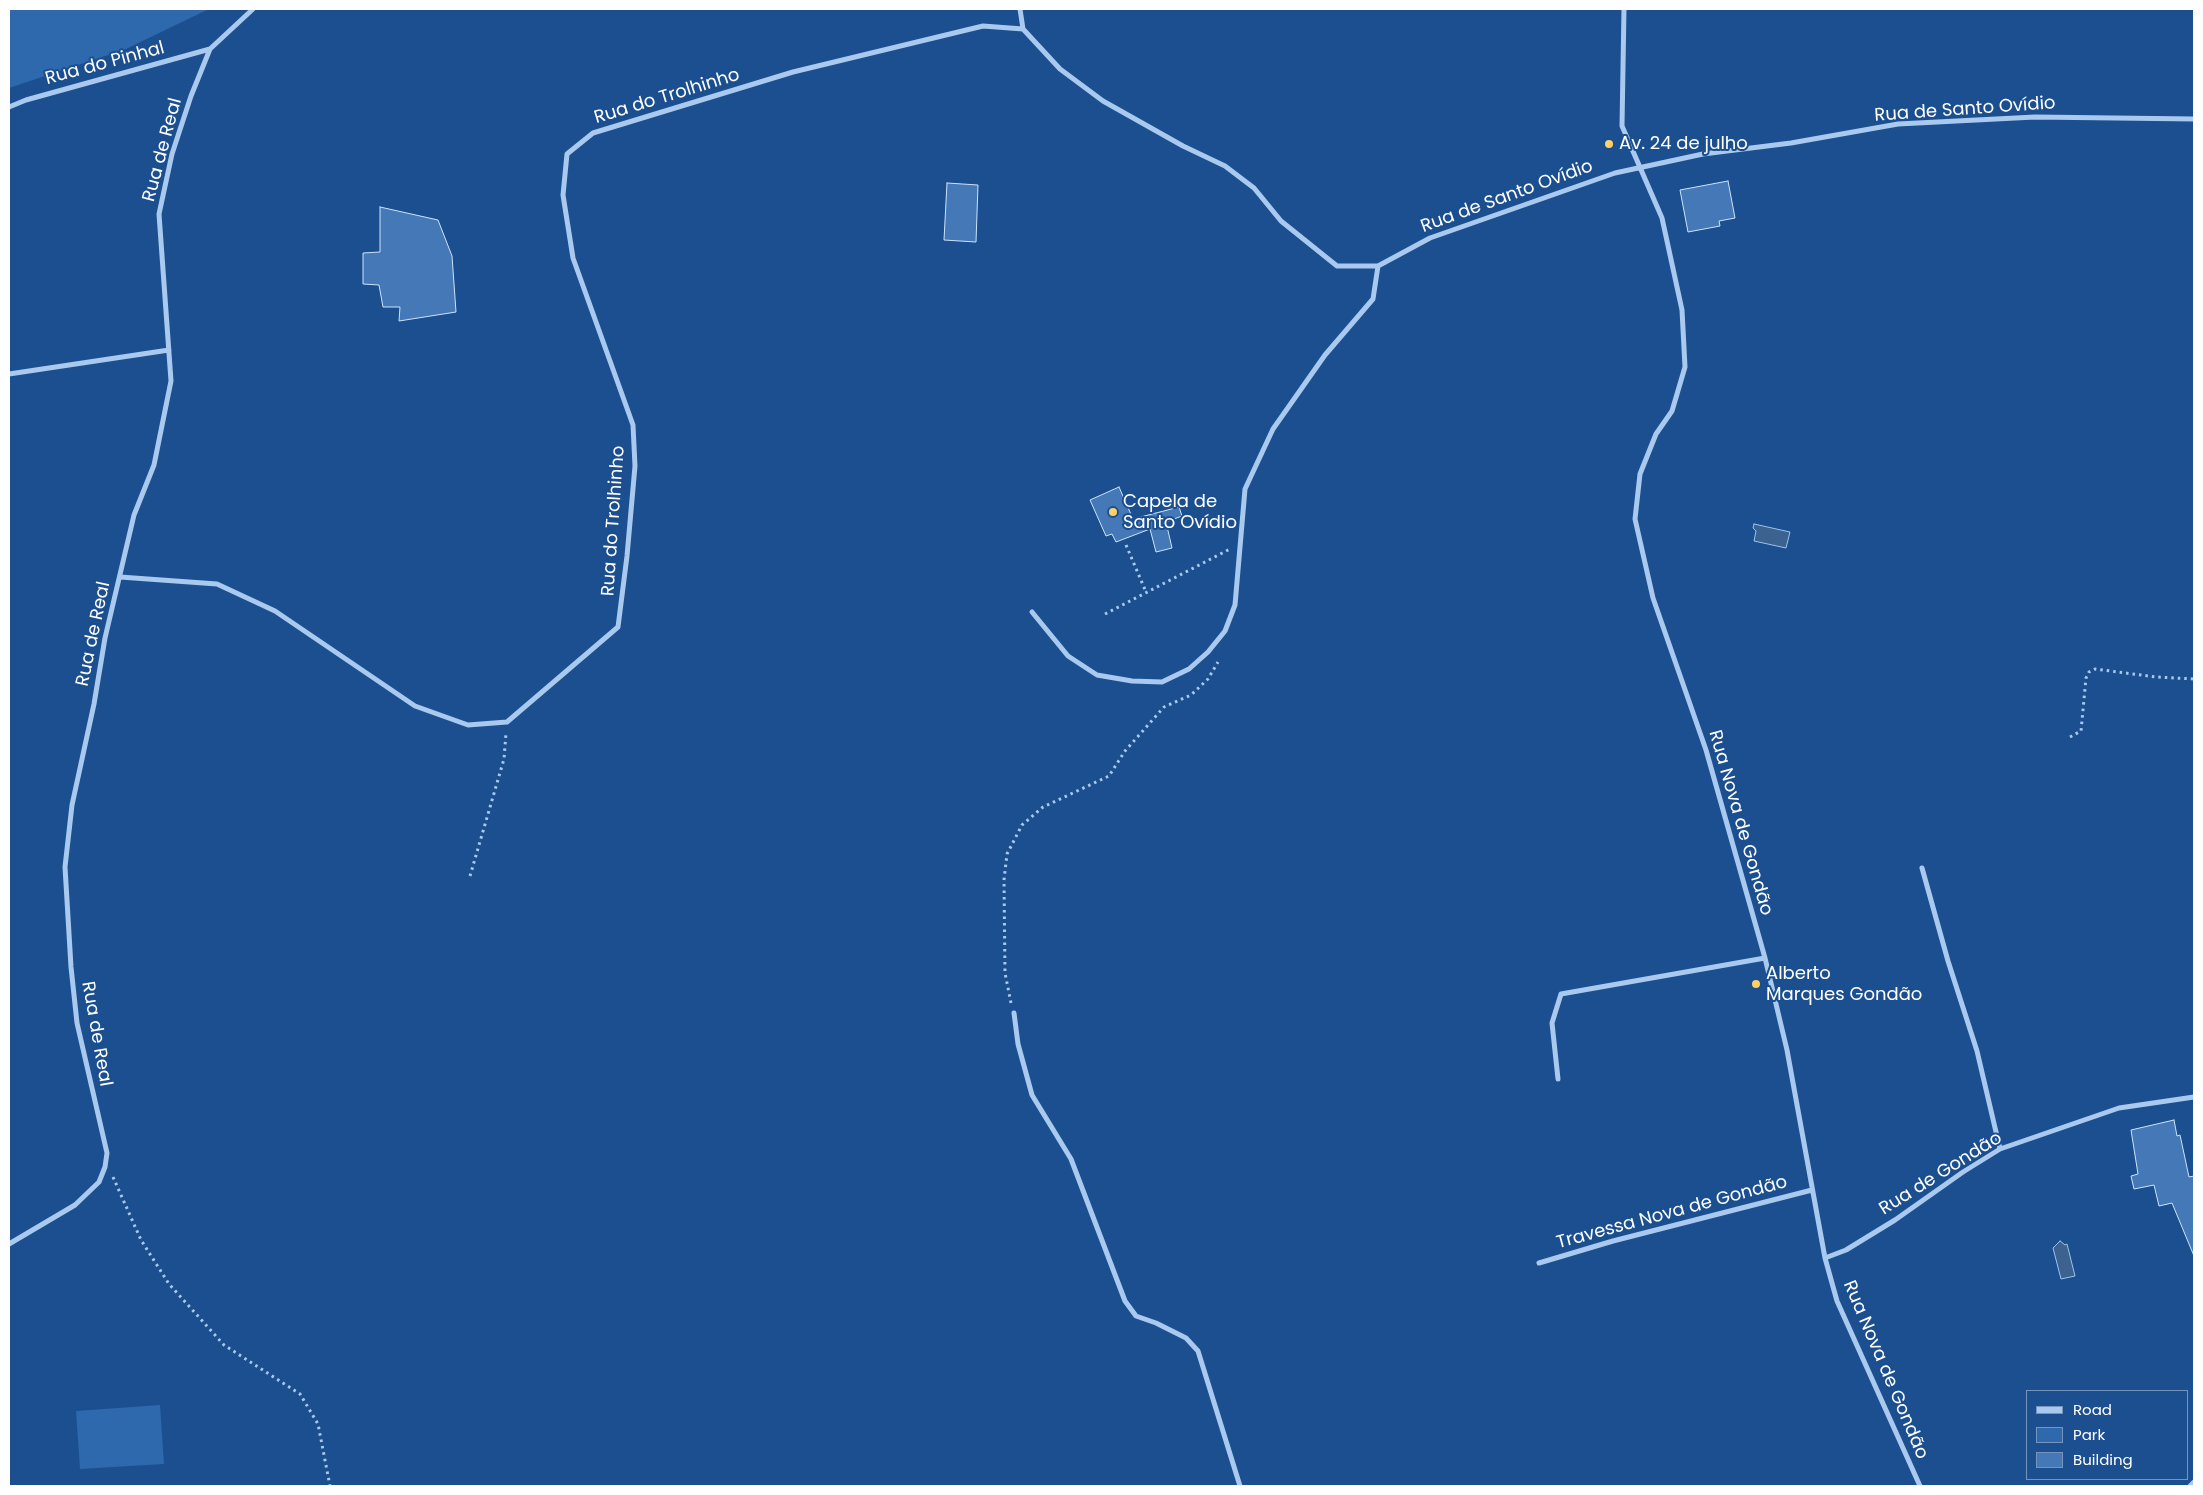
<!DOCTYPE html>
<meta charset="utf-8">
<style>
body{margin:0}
#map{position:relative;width:2203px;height:1495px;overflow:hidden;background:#1b4f8f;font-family:Poppins,sans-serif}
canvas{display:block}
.frame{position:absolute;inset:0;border:10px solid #fff;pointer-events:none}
.legend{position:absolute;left:2026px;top:1390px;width:162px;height:90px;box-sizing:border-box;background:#1b4f8f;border:1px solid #7695bc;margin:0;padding:6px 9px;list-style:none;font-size:15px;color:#fff}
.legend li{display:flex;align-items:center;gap:10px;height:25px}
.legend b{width:25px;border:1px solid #7695bc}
</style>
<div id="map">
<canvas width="2203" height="1495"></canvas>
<div class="frame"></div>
<ul class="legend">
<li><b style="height:6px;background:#a9c9ee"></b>Road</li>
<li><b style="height:14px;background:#2e69ad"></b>Park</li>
<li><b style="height:14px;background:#4478b7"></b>Building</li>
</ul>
</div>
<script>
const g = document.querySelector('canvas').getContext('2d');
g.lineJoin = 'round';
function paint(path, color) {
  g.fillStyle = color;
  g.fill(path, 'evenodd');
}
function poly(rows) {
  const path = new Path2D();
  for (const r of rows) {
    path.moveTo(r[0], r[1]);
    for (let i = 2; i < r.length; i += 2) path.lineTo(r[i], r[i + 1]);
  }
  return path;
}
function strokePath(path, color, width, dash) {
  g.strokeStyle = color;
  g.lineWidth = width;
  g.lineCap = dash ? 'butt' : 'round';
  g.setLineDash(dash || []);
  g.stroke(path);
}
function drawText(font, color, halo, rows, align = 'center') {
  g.font = font + ' Poppins,sans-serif';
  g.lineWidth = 4;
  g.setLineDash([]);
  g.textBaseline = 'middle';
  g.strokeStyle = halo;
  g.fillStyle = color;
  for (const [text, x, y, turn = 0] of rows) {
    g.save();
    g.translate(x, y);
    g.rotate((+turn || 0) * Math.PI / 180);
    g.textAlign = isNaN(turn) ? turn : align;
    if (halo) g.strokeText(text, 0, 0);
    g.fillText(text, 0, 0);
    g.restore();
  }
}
paint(poly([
 [9,9,209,9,126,49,9,88],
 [160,1405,164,1464,80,1469,76,1411]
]), '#2e69ad');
const water = poly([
 [1754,524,1790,532,1786,548,1754,541,1756,531,1753,528,1754,524],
 [2060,1241,2065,1245,2067,1244,2075,1276,2061,1279,2053,1248,2060,1241]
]);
paint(water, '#3c6290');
strokePath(water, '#9cc4f0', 1);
const building = poly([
 [1728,181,1735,218,1719,221,1720,226,1688,232,1680,190,1728,181],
 [947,183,978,185,976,242,944,240,947,183],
 [380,207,438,220,452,256,456,312,399,321,400,307,383,307,379,285,363,284,363,253,380,252,380,207],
 [1119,487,1133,519,1179,507,1182,516,1166,522,1172,548,1156,552,1150,529,1116,542,1112,534,1106,536,1090,500,1119,487],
 [2174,1120,2177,1136,2180,1135,2189,1177,2194,1176,2194,1256,2172,1203,2159,1206,2154,1185,2134,1189,2131,1176,2138,1174,2131,1130,2174,1120]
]);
paint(building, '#4478b7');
strokePath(building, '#cfe3fa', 1);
strokePath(poly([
 [1126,545,1146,592],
 [1105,614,1230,549],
 [2070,737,2081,731,2086,678,2089,672,2095,669,2156,677,2194,679],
 [470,876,504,759,506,733],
 [1011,1003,1005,973,1004,880,1007,854,1022,825,1043,807,1109,776,1125,751,1164,707,1191,695,1208,679,1218,662],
 [113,1177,141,1240,169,1284,224,1345,300,1394,318,1424,330,1486]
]), '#a9c9ee', 3, [2.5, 4]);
strokePath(poly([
 [1020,9,1023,29,1060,69,1103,101,1183,146,1225,166,1254,188,1281,221,1337,266,1378,266,1430,238,1615,173,1703,154,1791,143,1898,124,2035,117,2194,119],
 [1624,9,1622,126,1662,218,1682,310,1685,367,1672,411,1656,434,1640,474,1635,519,1653,598,1706,750,1765,958,1787,1050,1825,1258,1837,1301,1920,1486],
 [9,107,26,100,210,49],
 [9,374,169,350],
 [120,577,217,584,275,611,415,706,468,725,507,722,618,627,627,556,635,466,633,425,573,258,563,195,567,154,593,133,793,72,983,26,1023,29],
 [1032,612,1068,656,1097,675,1132,681,1162,682,1189,669,1208,652,1225,631,1235,605,1245,489,1273,429,1325,355,1373,299,1378,266],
 [1922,868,1948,961,1977,1051,2000,1149],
 [1014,1013,1018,1044,1032,1095,1071,1159,1125,1301,1136,1316,1156,1323,1186,1338,1198,1351,1240,1486],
 [1558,1079,1552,1023,1561,994,1765,958],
 [9,1244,75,1205,99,1182,105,1167,107,1153,77,1023,71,967,65,867,72,805,94,704,105,638,134,515,154,465,171,381,159,214,172,154,191,96,210,49,253,9],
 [1825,1258,1846,1250,1895,1220,1963,1172,2000,1149,2119,1108,2194,1097],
 [1539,1263,1613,1241,1812,1190],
 [2190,1486,2194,1482]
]), '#a9c9ee', 5);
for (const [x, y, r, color] of [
 [1609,144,5,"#ffd166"],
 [1113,512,5,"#ffd166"],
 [1756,984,5,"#ffd166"]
]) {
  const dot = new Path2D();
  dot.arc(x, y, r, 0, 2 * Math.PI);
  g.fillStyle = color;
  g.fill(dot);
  strokePath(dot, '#1b4f8f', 2);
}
drawText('18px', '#fff', '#1b4f8f', [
 ["Rua do Pinhal",105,64,-15],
 ["Rua do Trolhinho",667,97,-17],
 ["Rua de Santo Ovídio",1965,110,-4],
 ["Rua de Real",163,150,-75],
 ["Rua de Santo Ovídio",1507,197,-20],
 ["Rua do Trolhinho",614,521,-86],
 ["Rua de Real",94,634,-78],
 ["Rua Nova de Gondão",1740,823,74],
 ["Rua de Real",96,1034,80],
 ["Rua de Gondão",1941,1174,-32],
 ["Travessa Nova de Gondão",1672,1213,-15],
 ["Rua Nova de Gondão",1885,1370,67]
]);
drawText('18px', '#fff', '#1b4f8f', [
 ["Av. 24 de julho",1619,144],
 ["Capela de",1123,502],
 ["Santo Ovídio",1123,523],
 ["Alberto",1766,974],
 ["Marques Gondão",1766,995]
], 'left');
</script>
